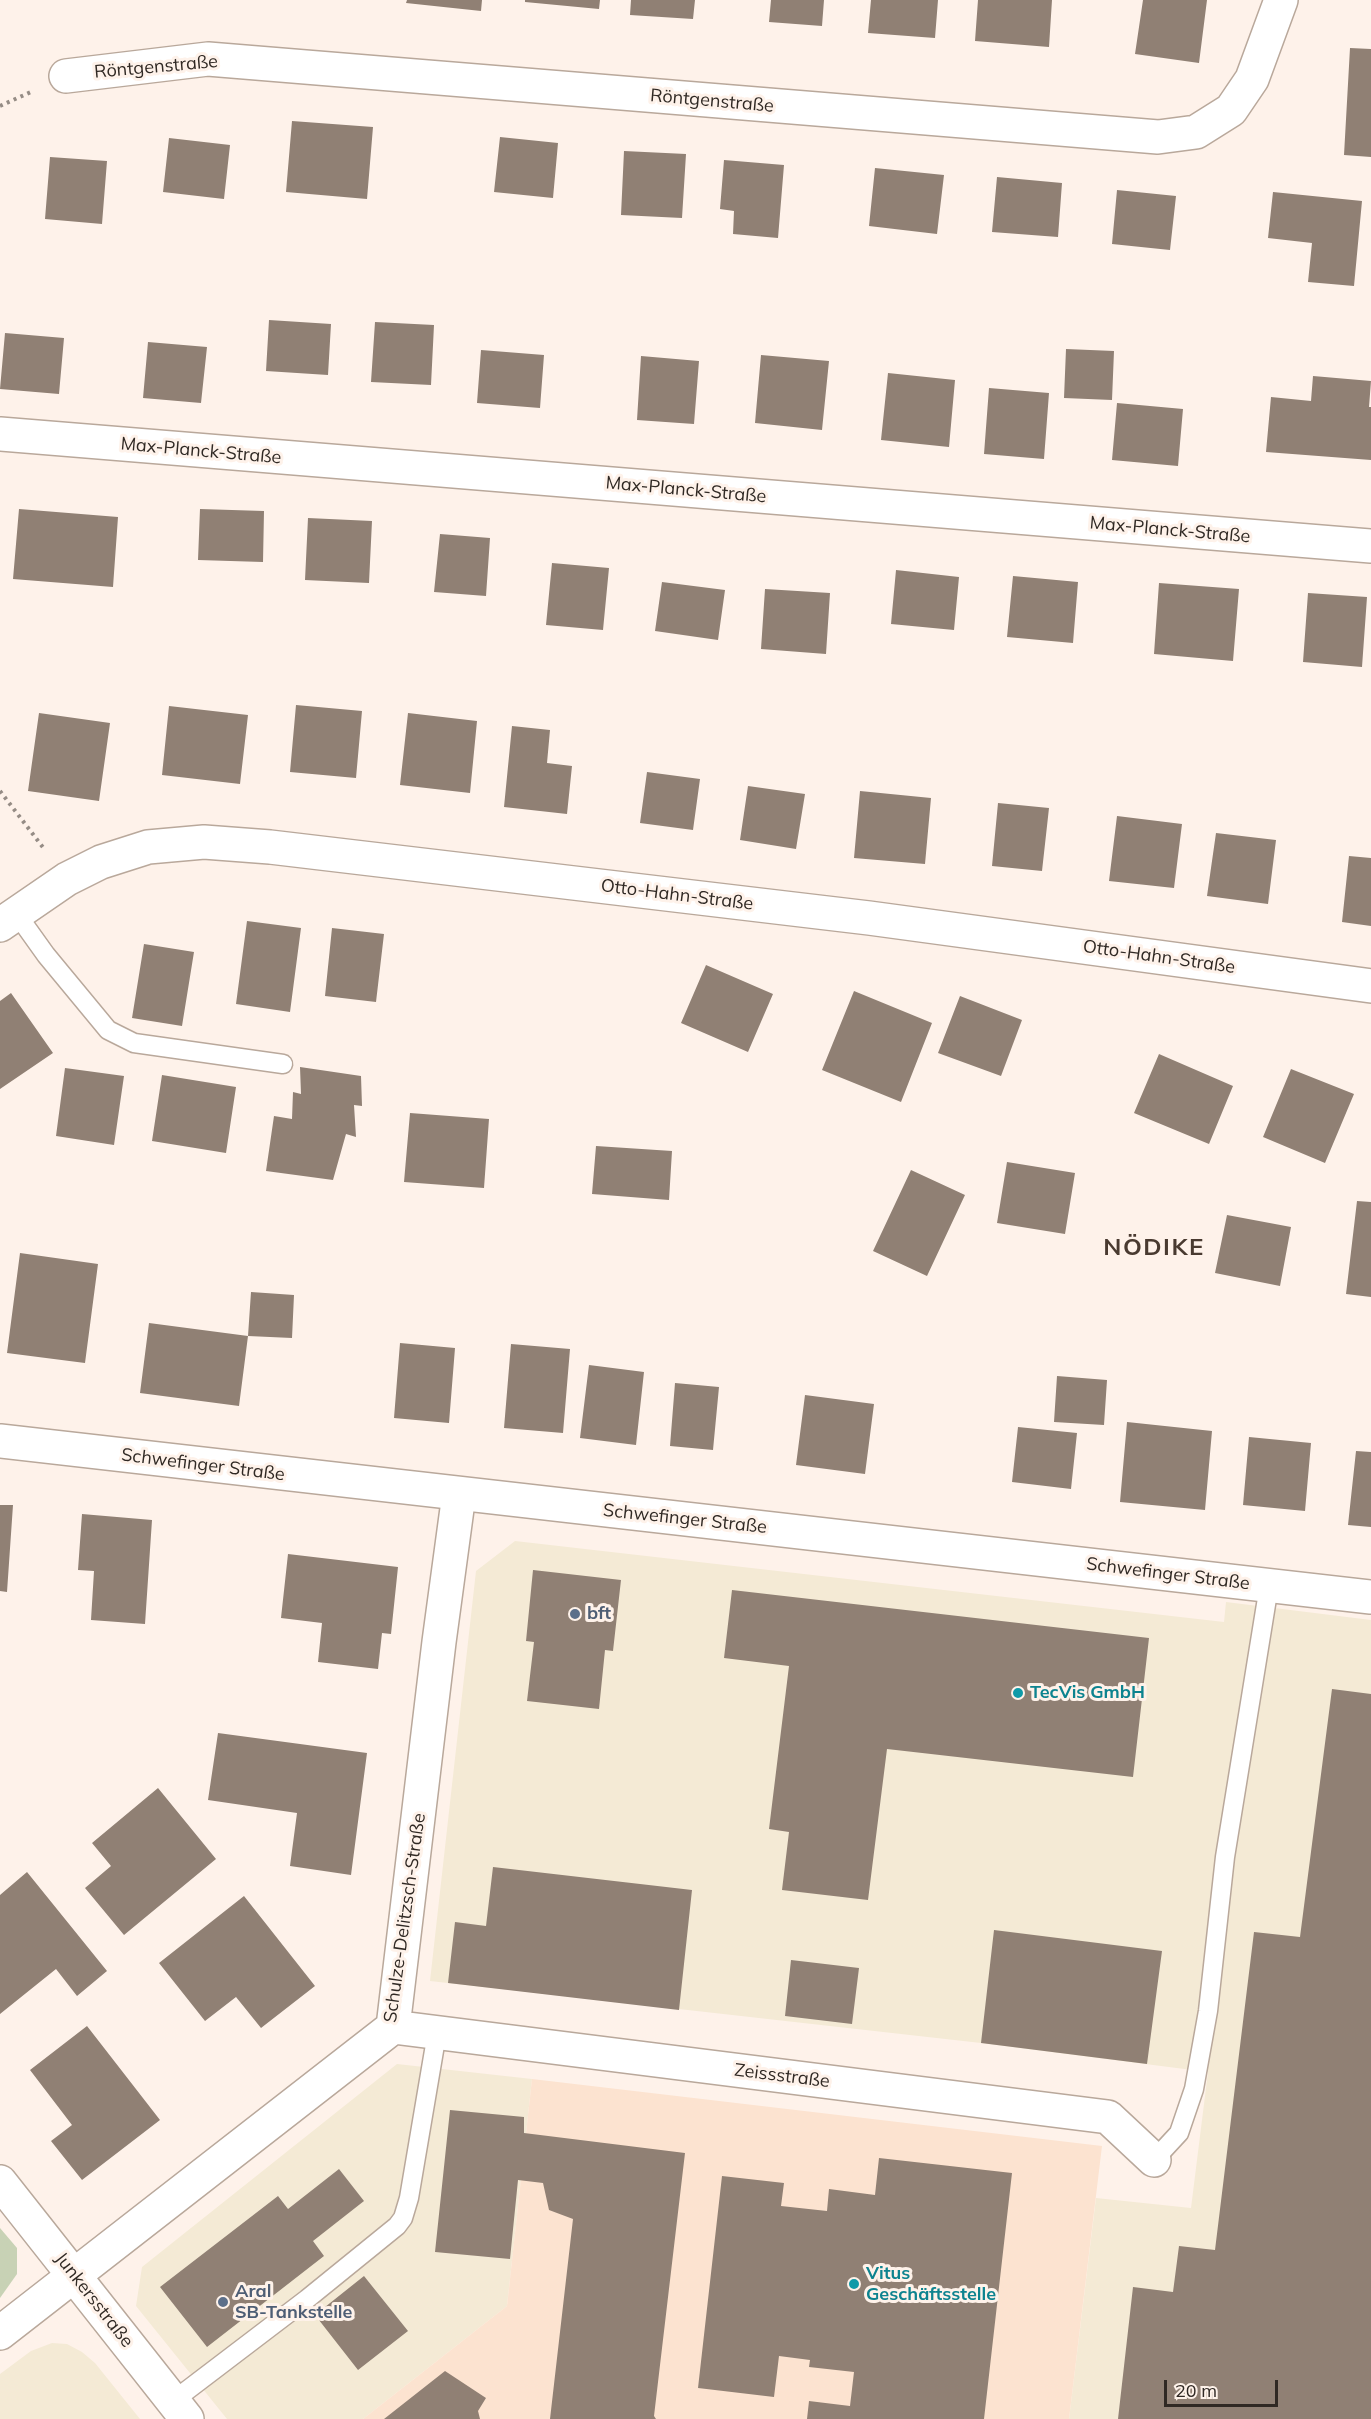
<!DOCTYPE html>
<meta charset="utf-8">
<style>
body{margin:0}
#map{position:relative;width:1371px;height:2419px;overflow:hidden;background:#fef2ea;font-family:Mulish,sans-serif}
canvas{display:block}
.scale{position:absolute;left:1164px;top:2380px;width:114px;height:27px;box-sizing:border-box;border:3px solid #302924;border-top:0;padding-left:8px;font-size:18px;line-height:21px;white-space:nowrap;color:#302924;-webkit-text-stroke:4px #fef2ea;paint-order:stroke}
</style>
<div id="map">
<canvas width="1371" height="2419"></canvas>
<div class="scale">20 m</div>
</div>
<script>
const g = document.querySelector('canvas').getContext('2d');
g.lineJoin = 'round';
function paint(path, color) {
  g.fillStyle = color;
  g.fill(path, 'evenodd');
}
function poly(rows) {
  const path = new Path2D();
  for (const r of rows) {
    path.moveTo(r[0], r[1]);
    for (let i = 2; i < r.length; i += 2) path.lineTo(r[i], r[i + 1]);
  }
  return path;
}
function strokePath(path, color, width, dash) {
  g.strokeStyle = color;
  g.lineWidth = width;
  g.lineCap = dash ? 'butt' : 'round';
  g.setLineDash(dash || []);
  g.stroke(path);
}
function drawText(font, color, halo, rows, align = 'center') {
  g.font = font + ' Mulish,sans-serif';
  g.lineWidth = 6;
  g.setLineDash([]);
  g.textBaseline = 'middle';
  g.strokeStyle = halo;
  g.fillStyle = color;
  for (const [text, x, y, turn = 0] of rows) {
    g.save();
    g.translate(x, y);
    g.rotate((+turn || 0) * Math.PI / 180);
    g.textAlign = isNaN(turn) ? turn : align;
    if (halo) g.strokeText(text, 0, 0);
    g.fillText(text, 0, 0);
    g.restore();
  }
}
paint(poly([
 [515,1541,1224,1622,1226,1602,1371,1620,1371,2419,1069,2419,1096,2198,1191,2208,1208,2072,981,2043,430,1981,476,1571],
 [397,2064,532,2079,507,2306,363,2419,227,2419,136,2306,142,2267],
 [52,2343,67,2344,82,2352,95,2363,140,2419,0,2419,0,2374,31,2351]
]), '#f4ead5');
paint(poly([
 [532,2079,1102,2146,1069,2419,363,2419,507,2306]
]), '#fce3d0');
paint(poly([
 [0,2228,17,2248,17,2274,0,2298]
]), '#c8d2b5');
paint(poly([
 [407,0,482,0,481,11,406,3],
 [525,0,600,0,599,9,525,2],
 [631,0,695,0,693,19,630,15],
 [771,0,824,0,822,26,769,22],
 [871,0,938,0,935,38,868,33],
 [978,0,1052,0,1049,47,975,41],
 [1143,0,1207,0,1199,63,1135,54],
 [1350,48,1371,49,1371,157,1344,155],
 [292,121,373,127,367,199,286,192],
 [500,137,558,143,553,198,494,192],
 [169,138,230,145,224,199,163,192],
 [624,151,686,154,682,218,621,215],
 [50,157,107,161,102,224,45,219],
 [724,160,784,165,778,238,733,234,734,211,720,209],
 [875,168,944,175,937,234,869,226],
 [997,177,1062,183,1058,237,992,232],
 [1117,190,1176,196,1170,250,1112,244],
 [1273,192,1362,201,1354,286,1308,282,1312,243,1268,238],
 [269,320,331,324,328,375,266,371],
 [375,322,434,325,431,385,371,382],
 [5,333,64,338,59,394,0,389],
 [148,342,207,347,201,403,143,398],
 [1066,349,1114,351,1112,400,1064,398],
 [481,350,544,355,540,408,477,403],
 [761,355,829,361,822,430,755,423],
 [641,356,699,361,694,424,637,420],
 [888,373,955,380,949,447,881,440],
 [1313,376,1371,381,1369,407,1371,407,1371,460,1266,452,1271,397,1311,401],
 [989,388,1049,393,1044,459,984,454],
 [1117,403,1183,409,1178,466,1112,460],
 [19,509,118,517,113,587,13,579],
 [200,509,264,511,263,562,198,560],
 [308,518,372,521,369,583,305,580],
 [440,534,490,538,486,596,434,592],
 [552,563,609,568,603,630,546,625],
 [896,570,959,577,954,630,891,624],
 [1013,576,1078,582,1073,643,1007,637],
 [662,582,725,590,718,640,655,631],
 [1159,583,1239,589,1233,661,1154,654],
 [765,589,830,593,826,654,761,649],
 [1308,593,1367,597,1362,667,1303,662],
 [296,705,362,711,356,778,290,772],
 [169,706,248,715,240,784,162,775],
 [39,713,110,723,99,801,28,791],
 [408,713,477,721,470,793,400,785],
 [512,726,550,730,547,763,572,766,567,814,504,807],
 [647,772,700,779,693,830,640,823],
 [748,786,805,794,796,849,740,840],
 [860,791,931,798,925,864,854,858],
 [998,803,1049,808,1042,871,992,866],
 [1117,816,1182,824,1174,888,1109,881],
 [1216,833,1276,840,1268,904,1207,896],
 [1349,856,1371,858,1371,926,1342,922],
 [247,921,301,928,290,1012,236,1004],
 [332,928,384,934,376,1002,325,996],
 [144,944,194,952,182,1026,132,1018],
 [706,965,773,994,748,1052,681,1023],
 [854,991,932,1023,901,1102,822,1070],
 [11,993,53,1053,0,1089,0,1001],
 [960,996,1022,1020,1001,1076,938,1053],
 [1159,1054,1233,1086,1209,1144,1134,1113],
 [300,1067,361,1076,362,1106,354,1105,356,1137,346,1134,333,1180,266,1171,274,1116,292,1119,293,1092,301,1094],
 [65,1068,124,1076,114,1145,56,1136],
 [1291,1069,1354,1094,1325,1163,1263,1137],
 [162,1075,236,1087,226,1153,152,1141],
 [410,1113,489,1119,484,1188,404,1182],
 [596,1146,672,1151,669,1200,592,1194],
 [1007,1162,1075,1173,1065,1234,997,1223],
 [911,1170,965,1195,927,1276,873,1251],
 [1357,1201,1371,1202,1371,1297,1346,1294],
 [1227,1215,1291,1227,1280,1286,1215,1273],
 [20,1253,98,1264,85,1363,7,1353],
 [251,1292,294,1295,292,1338,248,1336],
 [149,1323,248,1336,239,1406,140,1393],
 [400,1343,455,1348,449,1423,394,1418],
 [511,1344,570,1349,563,1433,504,1428],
 [589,1365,644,1372,636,1445,580,1438],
 [1057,1376,1107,1380,1104,1425,1054,1422],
 [675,1383,719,1387,713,1450,670,1446],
 [805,1395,874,1404,865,1474,796,1465],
 [1127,1422,1212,1431,1205,1510,1120,1502],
 [1018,1427,1077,1433,1071,1489,1012,1482],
 [1249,1437,1311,1443,1305,1511,1243,1505],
 [1356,1451,1371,1452,1371,1527,1348,1525],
 [0,1505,13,1505,7,1592,0,1591],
 [82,1514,152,1520,145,1624,91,1620,94,1571,78,1570],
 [288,1554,398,1567,391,1634,382,1633,378,1669,318,1662,322,1623,281,1618],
 [533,1570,621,1580,613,1651,605,1650,599,1709,527,1701,534,1642,526,1641],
 [732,1590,1149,1638,1133,1777,887,1749,868,1900,782,1890,789,1832,769,1829,789,1666,724,1658],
 [1332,1689,1371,1694,1371,2419,1118,2419,1133,2287,1173,2292,1179,2246,1215,2250,1254,1932,1300,1937],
 [218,1733,367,1753,351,1875,290,1866,297,1813,208,1800],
 [158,1788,216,1859,124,1935,85,1888,111,1866,92,1843],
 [493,1867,692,1890,679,2010,448,1983,455,1922,486,1926],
 [27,1872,107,1971,77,1996,56,1969,0,2014,0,1895],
 [244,1896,315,1986,261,2028,236,1997,205,2021,159,1963],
 [994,1930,1162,1951,1147,2064,981,2043],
 [791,1960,859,1968,852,2024,785,2016],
 [87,2026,160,2120,82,2180,51,2141,72,2125,30,2070],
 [450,2110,524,2117,524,2133,685,2153,654,2416,656,2419,550,2419,573,2219,549,2210,543,2183,518,2180,510,2259,435,2252],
 [879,2158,1012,2173,984,2419,807,2419,809,2401,850,2406,854,2372,809,2367,810,2360,779,2356,774,2397,698,2388,722,2176,784,2183,781,2206,827,2211,829,2189,875,2195],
 [339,2169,364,2201,313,2241,324,2256,207,2347,160,2287,278,2196,288,2209],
 [364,2276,408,2331,358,2370,315,2315],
 [445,2371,486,2398,478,2411,480,2419,384,2419]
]), '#908074');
const lane = poly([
 [16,913,46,955,108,1030,134,1043,283,1064],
 [1154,2160,1179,2133,1194,2089,1208,2011,1225,1857,1269,1586],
 [173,2401,307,2299,397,2226,403,2218,409,2198,437,2033]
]);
const street = poly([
 [66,76,208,59,1158,137,1196,132,1231,110,1252,79,1281,0],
 [0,434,1371,546],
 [0,925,67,879,101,862,148,847,204,842,270,847,869,918,1371,986],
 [393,2027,1108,2117,1154,2160],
 [0,2182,187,2419],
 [0,2333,393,2027,439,1642,459,1494]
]);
const secondary = poly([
 [0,1441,1371,1597]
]);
strokePath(lane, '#b9a89b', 21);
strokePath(street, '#b9a89b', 36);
strokePath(secondary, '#b9a89b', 36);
strokePath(poly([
 [0,106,33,91],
 [0,791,45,850]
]), '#958c85', 4, [3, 4.5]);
strokePath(lane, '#fff', 18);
strokePath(street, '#fff', 33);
strokePath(secondary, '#fff', 33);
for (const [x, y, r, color] of [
 [575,1614,6,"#5c6f8a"],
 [1018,1693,6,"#0f9aa8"],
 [854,2284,6,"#0f9aa8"],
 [223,2302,6,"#5c6f8a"]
]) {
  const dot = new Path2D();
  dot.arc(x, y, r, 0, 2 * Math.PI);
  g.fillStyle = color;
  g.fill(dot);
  strokePath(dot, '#fef2ea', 2);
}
drawText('18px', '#302924', '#fef2ea', [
 ["Röntgenstraße",156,67,-5],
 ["Röntgenstraße",712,101,5],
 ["Max-Planck-Straße",201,451,5],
 ["Max-Planck-Straße",686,490,5],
 ["Max-Planck-Straße",1170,530,5],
 ["Otto-Hahn-Straße",677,895,7],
 ["Otto-Hahn-Straße",1159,957,8],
 ["Schwefinger Straße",203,1465,7],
 ["Schwefinger Straße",685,1519,6],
 ["Schwefinger Straße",1168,1574,7],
 ["Schulze-Delitzsch-Straße",405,1918,-82],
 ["Zeissstraße",782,2076,7],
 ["Junkersstraße",94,2300,52]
]);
drawText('bold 18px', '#4e5e75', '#fef2ea', [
 ["bft",587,1614],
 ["Aral",235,2292],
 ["SB-Tankstelle",235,2313]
], 'left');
drawText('bold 18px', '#0d838f', '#fef2ea', [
 ["TecVis GmbH",1030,1693],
 ["Vitus",866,2274],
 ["Geschäftsstelle",866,2295]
], 'left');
g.letterSpacing = '1.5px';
drawText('bold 24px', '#493a30', '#fef2ea', [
 ["NÖDIKE",1154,1248]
]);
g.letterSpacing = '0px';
</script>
